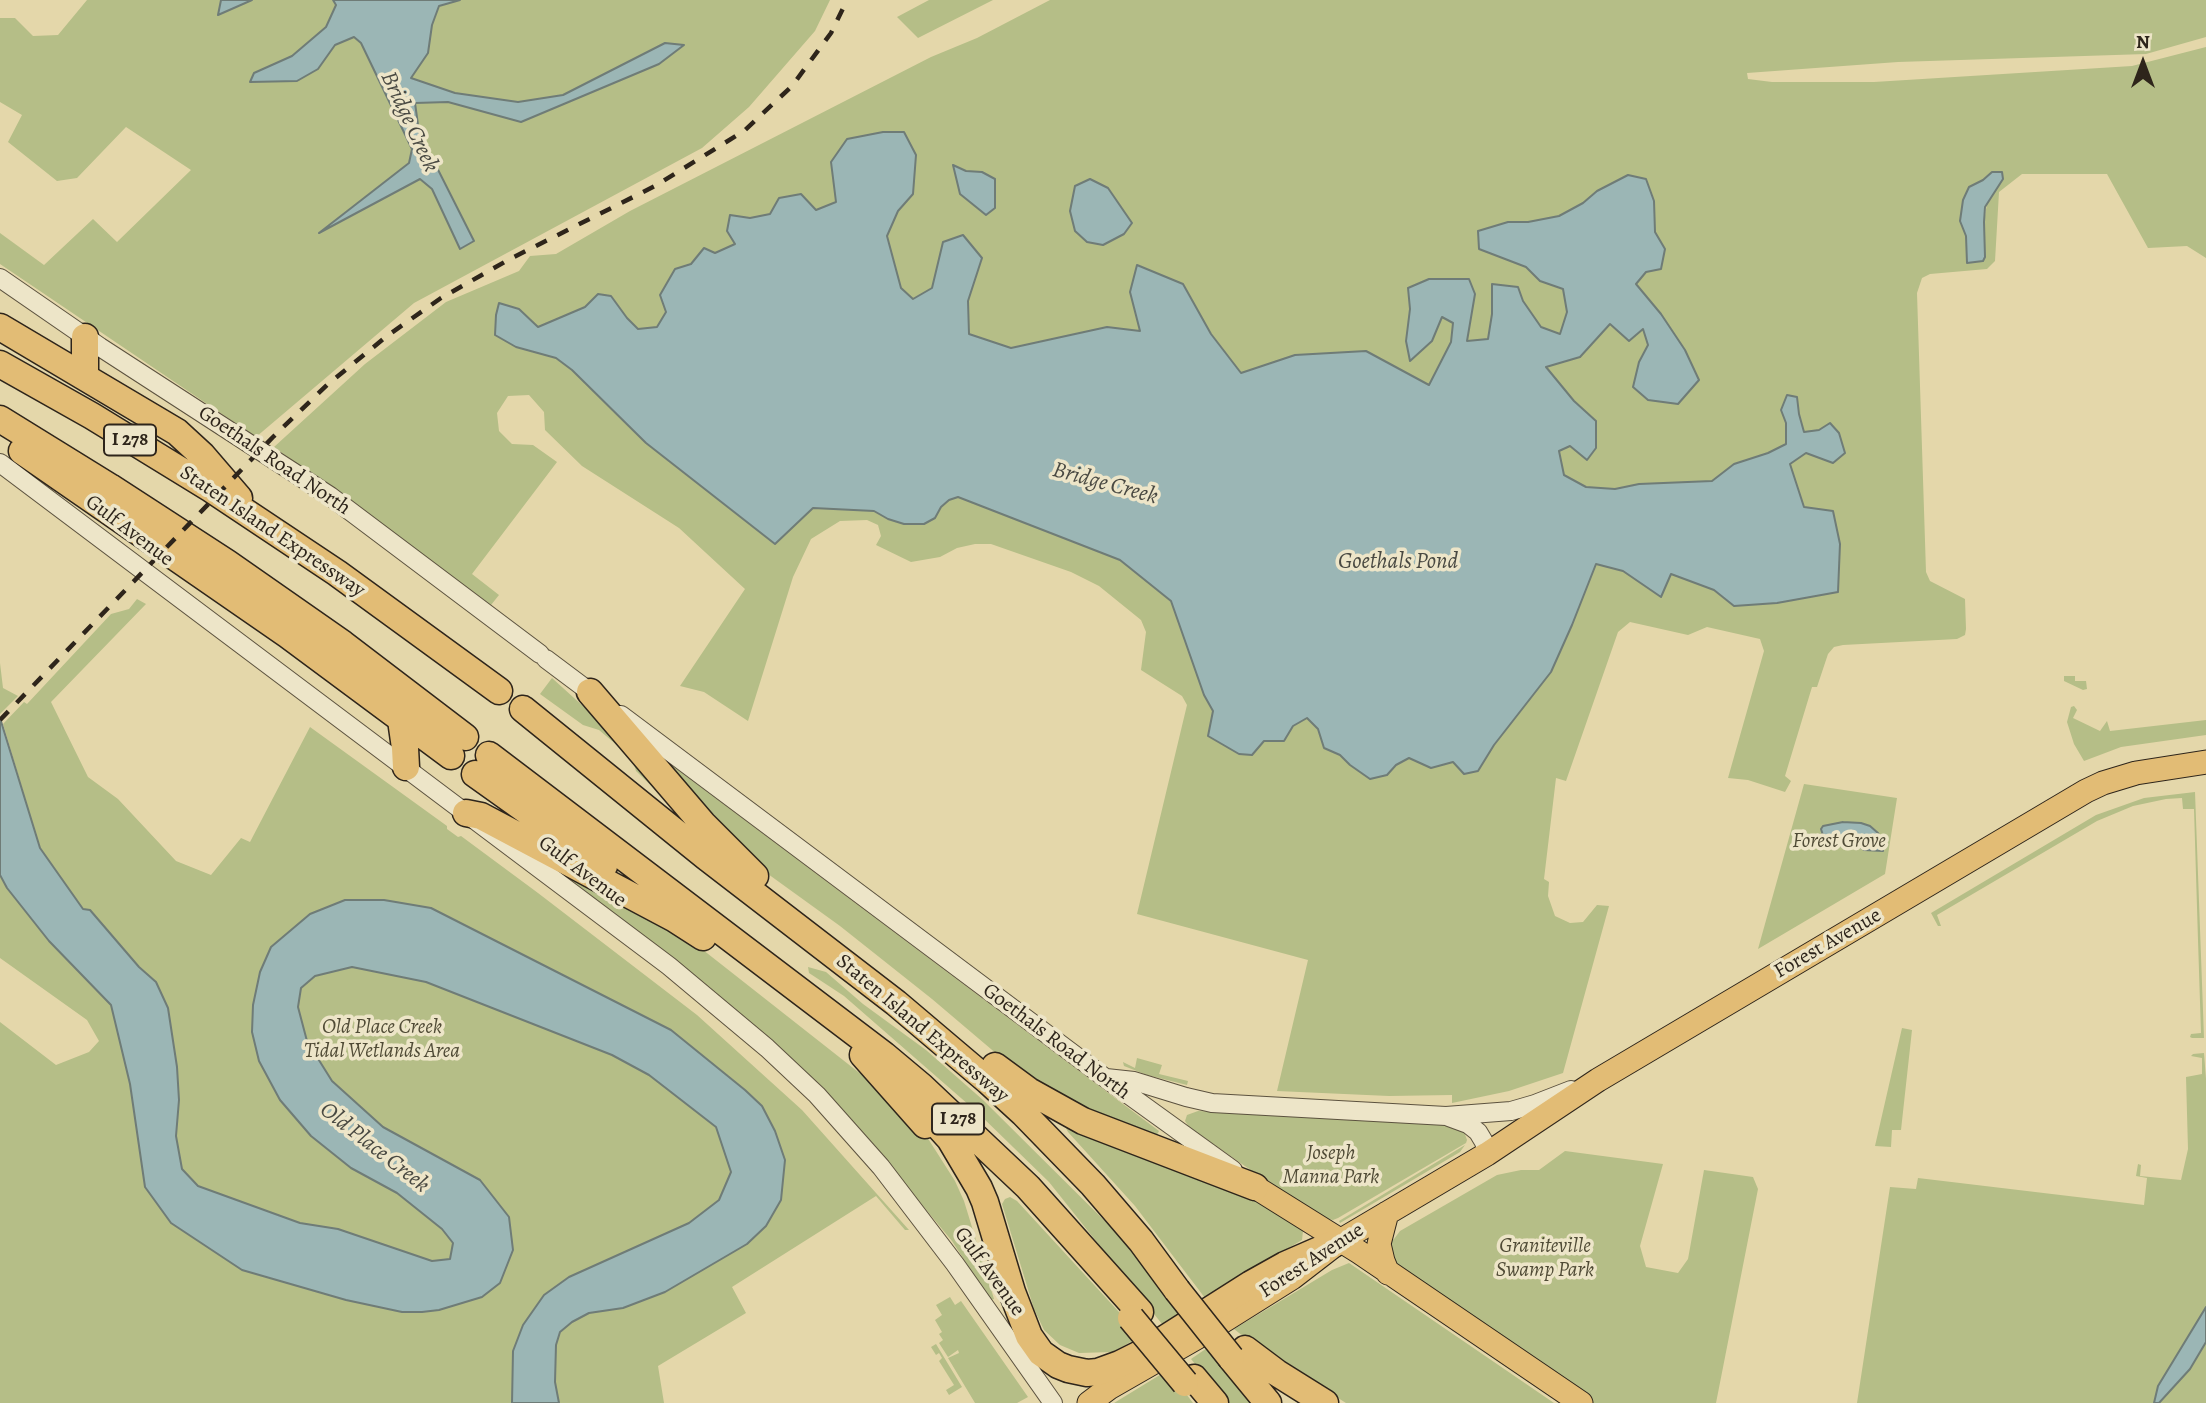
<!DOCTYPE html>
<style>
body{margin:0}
#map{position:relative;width:2206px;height:1403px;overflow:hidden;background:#e4d7aa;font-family:Alegreya,serif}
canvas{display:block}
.north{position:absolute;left:2108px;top:28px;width:70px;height:70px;-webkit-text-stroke:5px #ede5c8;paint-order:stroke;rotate:0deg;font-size:19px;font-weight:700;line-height:28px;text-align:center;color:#2e251b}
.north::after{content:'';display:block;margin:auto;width:24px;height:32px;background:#2e251b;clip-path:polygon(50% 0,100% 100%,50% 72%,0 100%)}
</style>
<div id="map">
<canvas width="2206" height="1403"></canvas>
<div class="north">N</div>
</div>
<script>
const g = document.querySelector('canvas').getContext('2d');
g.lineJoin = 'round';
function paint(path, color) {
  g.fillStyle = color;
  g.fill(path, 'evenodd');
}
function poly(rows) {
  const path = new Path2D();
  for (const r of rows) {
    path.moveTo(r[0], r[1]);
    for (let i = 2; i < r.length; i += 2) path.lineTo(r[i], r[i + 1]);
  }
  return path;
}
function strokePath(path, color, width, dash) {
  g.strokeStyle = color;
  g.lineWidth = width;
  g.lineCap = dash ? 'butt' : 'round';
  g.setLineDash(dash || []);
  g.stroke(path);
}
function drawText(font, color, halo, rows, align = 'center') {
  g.font = font + ' Alegreya,serif';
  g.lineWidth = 7;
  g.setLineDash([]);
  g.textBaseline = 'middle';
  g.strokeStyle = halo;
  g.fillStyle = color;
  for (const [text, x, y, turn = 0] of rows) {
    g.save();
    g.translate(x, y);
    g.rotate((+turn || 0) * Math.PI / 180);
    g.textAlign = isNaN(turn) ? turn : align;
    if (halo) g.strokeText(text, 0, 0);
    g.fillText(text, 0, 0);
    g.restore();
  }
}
paint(poly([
 [87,0,830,0,815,31,749,107,702,148,414,303,256,437,0,264,0,233,44,265,93,219,117,242,191,170,126,127,77,178,57,181,8,142,22,115,0,102,0,18,15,18,33,36,58,35],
 [453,200,474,241,461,249,456,237],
 [929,0,993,0,918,38,897,17],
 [1050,0,2206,0,2206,37,2146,54,1898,62,1747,73,1748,79,1772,82,1874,82,2132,66,2206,47,2206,258,2187,246,2148,248,2107,174,2022,174,1999,192,1995,261,1987,269,1930,274,1922,278,1917,293,1926,572,1930,581,1965,599,1966,629,1965,635,1957,639,1843,645,1834,647,1828,654,1817,687,1812,687,1785,776,1791,781,1785,792,1748,780,1728,778,1764,651,1760,639,1707,627,1688,635,1630,622,1618,632,1566,781,1556,778,1544,879,1549,882,1548,896,1555,916,1570,923,1583,922,1597,905,1609,906,1563,1073,1509,1091,1452,1103,1452,1095,1389,1096,1277,1091,1308,960,1137,914,1187,705,1182,696,1141,670,1146,632,1141,620,1099,586,1071,572,991,544,975,544,957,548,940,557,911,562,876,545,881,536,878,525,867,520,840,521,811,539,793,577,748,721,704,692,680,686,745,589,679,528,582,466,545,430,544,412,529,395,508,396,497,413,499,431,512,444,533,445,557,462,472,574,499,595,491,605,274,447,365,364,446,302,519,271,530,256,556,254,630,211,931,57,977,38],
 [1992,172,1984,222,1985,257,1967,263,1969,187,1983,180],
 [137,599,146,604,51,702,88,777,118,799,176,861,211,875,241,838,250,842,310,727,447,826,447,829,458,837,461,836,538,893,697,1015,802,1110,909,1230,905,1230,876,1196,732,1287,746,1313,658,1366,664,1403,0,1403,0,1022,56,1065,89,1052,99,1041,87,1020,0,958,0,875,7,888,49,941,111,1005,130,1084,145,1187,171,1223,242,1270,346,1300,402,1312,429,1311,424,1263,269,1229,187,1196,171,1179,165,1146,168,1110,167,1078,157,1019,166,1003,156,982,139,967,90,910,83,909,40,848,3,724,24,702,27,704,111,614,129,609],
 [0,663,3,688,18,696,0,714],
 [2064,676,2075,676,2075,681,2086,681,2087,689,2083,690,2064,681],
 [552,678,627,746,682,816,636,771,632,758,599,730,583,725,540,694],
 [2074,706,2077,710,2073,718,2100,731,2107,721,2110,731,2206,720,2206,735,2121,747,2084,761,2074,744,2067,722,2071,707],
 [649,748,1159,1131,1157,1135,1151,1136,1124,1131,1031,1083,932,999,840,926,768,874,724,833],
 [1804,784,1897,798,1885,874,1758,949],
 [2195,792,2204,1038,2192,1038,2190,1037,2191,1034,2201,1033,2198,940,2194,809,2183,809,2182,798,2166,799,2133,806,2097,821,1937,915,1941,926,1938,926,1931,913,2096,815,2144,798],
 [560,868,698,946,876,1086,927,1137,955,1181,964,1201,994,1299,990,1300,952,1241,878,1152,557,876],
 [808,967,826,972,863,1004,926,1050,983,1100,1129,1245,1183,1311,1162,1324,1049,1182,977,1112,844,996,809,973],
 [1902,1028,1912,1030,1901,1130,1892,1130,1891,1147,1875,1146],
 [2204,1053,2206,1079,2206,1307,2158,1386,2154,1403,1857,1403,1890,1187,1916,1189,1918,1178,2144,1205,2147,1178,2136,1176,2138,1164,2141,1165,2140,1176,2181,1180,2188,1149,2186,1077,2202,1074,2202,1058,2191,1056,2193,1054],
 [1137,1058,1162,1065,1159,1074,1188,1081,1187,1085,1147,1075,1124,1066,1123,1062,1135,1068],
 [1198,1111,1453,1124,1463,1129,1467,1140,1466,1143,1338,1218,1333,1220,1328,1219,1325,1222,1189,1127,1185,1121,1187,1115],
 [1061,1118,1214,1178,1262,1203,1303,1231,1302,1240,1205,1298,1135,1206,1068,1132],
 [1465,1145,1460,1152,1340,1223,1339,1221],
 [1565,1151,1663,1164,1640,1246,1646,1267,1678,1273,1688,1259,1704,1170,1753,1177,1758,1189,1716,1403,1591,1403,1394,1271,1386,1244,1394,1239,1400,1231,1497,1175,1521,1170,1539,1170],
 [1010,1197,1017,1201,1141,1336,1113,1352,1079,1353,1060,1345,1044,1330,1034,1309,1002,1204,1005,1199],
 [1349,1263,1554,1403,1346,1403,1253,1344,1234,1329,1332,1270],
 [950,1297,955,1305,961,1301,1028,1397,1017,1403,975,1403,948,1358,959,1353,958,1350,948,1357,939,1343,943,1340,939,1334,942,1332,935,1320,942,1315,936,1305],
 [2206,1342,2206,1403,2159,1403,2190,1369],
 [936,1344,962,1387,949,1395,946,1390,954,1385,939,1361,942,1358,939,1353,936,1355,931,1347],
 [1210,1346,1255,1403,1227,1403,1191,1359],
 [1168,1370,1193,1403,1114,1403]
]), '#b5be87');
const water = poly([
 [221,0,252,0,218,15,221,0],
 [333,0,460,0,439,6,432,25,428,53,411,78,455,93,518,102,563,95,665,43,684,45,659,64,521,122,448,102,415,103,419,132,474,241,460,249,432,189,420,179,319,233,409,163,412,149,361,43,354,37,335,45,318,69,297,81,250,82,254,73,292,56,326,27,336,5,333,0],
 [883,132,904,132,916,155,913,194,898,211,887,236,901,288,913,299,932,288,943,242,963,235,982,258,968,301,969,334,1011,348,1107,327,1140,331,1130,292,1137,265,1183,284,1211,334,1241,373,1295,355,1366,351,1429,385,1451,342,1453,323,1442,317,1432,341,1410,361,1406,341,1410,309,1408,288,1429,279,1469,279,1475,294,1467,341,1488,339,1492,314,1492,284,1518,287,1523,301,1541,327,1560,334,1567,312,1563,289,1540,281,1526,267,1479,249,1478,231,1508,222,1528,222,1559,216,1583,203,1597,191,1628,175,1646,179,1654,201,1655,232,1665,249,1661,269,1646,272,1636,284,1661,314,1685,350,1699,380,1678,404,1648,400,1633,387,1639,362,1648,345,1643,329,1629,341,1610,324,1580,357,1546,367,1574,401,1596,421,1596,448,1587,460,1570,446,1559,451,1564,475,1586,487,1615,489,1639,484,1712,481,1734,464,1768,453,1786,444,1786,423,1781,410,1787,395,1797,397,1799,414,1804,432,1819,430,1830,423,1839,433,1845,453,1833,463,1806,453,1790,464,1804,507,1833,511,1840,544,1838,592,1777,603,1734,606,1714,590,1671,574,1661,597,1623,571,1596,564,1572,625,1551,672,1494,745,1478,771,1464,774,1453,762,1431,768,1409,758,1396,765,1387,775,1370,779,1350,765,1340,755,1324,748,1318,729,1307,718,1293,726,1284,741,1264,741,1252,755,1239,754,1208,736,1213,711,1204,695,1171,601,1120,560,958,497,949,500,941,507,935,518,924,524,904,524,888,519,874,511,813,508,775,544,646,443,572,370,556,358,516,347,495,335,496,315,499,303,519,309,538,327,585,307,598,294,611,296,627,318,638,329,657,327,666,312,660,295,675,269,691,264,704,248,715,253,735,244,727,231,730,215,750,218,770,214,779,198,801,194,816,210,836,202,831,162,847,139,883,132],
 [953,165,966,171,982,172,995,179,995,208,986,215,960,194,953,165],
 [1992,172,2002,172,2003,179,1985,207,1984,222,1985,257,1983,261,1967,263,1966,236,1960,221,1963,200,1969,187,1983,180,1992,172],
 [1090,179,1108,188,1132,223,1124,234,1103,245,1087,242,1075,231,1070,211,1075,186,1090,179],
 [0,718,40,848,83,909,90,910,139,967,156,982,168,1008,177,1067,179,1100,176,1136,182,1169,198,1186,300,1223,338,1229,432,1261,450,1259,453,1243,442,1229,397,1193,351,1168,311,1136,280,1100,259,1061,252,1032,253,1005,260,972,271,947,310,914,345,900,384,900,431,908,671,1030,745,1090,762,1106,775,1131,785,1160,781,1200,766,1226,747,1244,665,1292,623,1308,589,1313,572,1322,560,1332,556,1345,555,1382,559,1403,512,1403,513,1351,523,1325,544,1295,569,1277,689,1223,719,1200,731,1172,716,1127,649,1075,612,1055,426,982,352,967,315,976,301,988,298,1007,307,1041,332,1081,383,1127,480,1180,509,1217,513,1250,500,1283,482,1297,439,1310,422,1312,402,1312,346,1300,242,1270,171,1223,145,1187,130,1084,111,1005,49,941,7,888,0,875,0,718],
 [1843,822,1861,823,1870,826,1878,833,1883,845,1883,851,1864,850,1852,842,1838,846,1825,842,1821,829,1823,826,1843,822],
 [2206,1307,2206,1342,2190,1369,2159,1403,2154,1403,2158,1386,2206,1307]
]);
paint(water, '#9bb6b5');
strokePath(water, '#6f7c77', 2);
const minor = poly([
 [0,278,100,347,330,496,540,654],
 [0,463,669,966,767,1048,817,1095,881,1167,955,1264,1053,1403],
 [546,659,598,698],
 [621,715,1104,1077,1233,1170],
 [1106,1078,1134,1081,1186,1097,1212,1103,1446,1116,1511,1111,1535,1104,1571,1090],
 [1449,1117,1468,1124,1478,1132,1484,1142,1487,1154]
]);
const major = poly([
 [1255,1187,1359,1252,1581,1403],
 [1387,1213,1379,1244,1383,1261,1388,1273],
 [1089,1403,1109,1388,1198,1337,1292,1278,1340,1241,1487,1154,1598,1080,2086,791,2103,783,2136,773,2206,762]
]);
const highway = poly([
 [0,327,177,432,202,455,239,498],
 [0,364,92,416,211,489,337,573,499,691],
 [85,376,85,337],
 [0,419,110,487,227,563,343,644,465,737],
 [22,451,288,635,451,756],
 [590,692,703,824,755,876],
 [523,709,705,856,896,1003,988,1081,1023,1113,1093,1185,1141,1241,1177,1290],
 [401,720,405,748,406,767],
 [489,755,884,1055,921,1086,1028,1187,1140,1312],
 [475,774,604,866],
 [466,813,481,816,675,919,703,937],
 [863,1055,925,1125],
 [995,1066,1029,1091,1083,1121,1255,1187],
 [920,1106,950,1139,979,1188,985,1202,1012,1292,1029,1336,1041,1353,1058,1365,1068,1369,1087,1373,1098,1372,1120,1364,1144,1352,1251,1284,1285,1265,1340,1241],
 [1245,1349,1277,1373,1325,1403],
 [1231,1358,1268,1403],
 [1194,1378,1215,1403]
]);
strokePath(minor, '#5c523f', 20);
strokePath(major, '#2e251b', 25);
strokePath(highway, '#2e251b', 29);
strokePath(minor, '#ede5c8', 18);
strokePath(major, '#e2bc75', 23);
strokePath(highway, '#e2bc75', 26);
strokePath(poly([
 [0,720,273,437,327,385,387,336,441,298,510,259,655,186,744,131,792,86,831,33,847,0]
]), '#2e251b', 4.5, [12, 12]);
const highwayBridge = poly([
 [1177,1290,1231,1358],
 [1131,1318,1185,1383]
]);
strokePath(highwayBridge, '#2e251b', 29, []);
strokePath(highwayBridge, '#e2bc75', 26);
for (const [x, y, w] of [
 [130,440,52],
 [958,1119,52]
]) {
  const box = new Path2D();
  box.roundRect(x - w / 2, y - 15.5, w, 31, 5);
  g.fillStyle = '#ede5c8';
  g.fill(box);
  strokePath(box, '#2e251b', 2);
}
drawText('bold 19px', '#2e251b', null, [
 ["I 278",130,440],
 ["I 278",958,1119]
]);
drawText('21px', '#2e251b', '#ede5c8', [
 ["Goethals Road North",274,461,34],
 ["Gulf Avenue",129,531,37],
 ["Staten Island Expressway",272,532,34],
 ["Gulf Avenue",582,872,37],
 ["Forest Avenue",1828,944,-30],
 ["Staten Island Expressway",922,1029,40],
 ["Goethals Road North",1056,1042,37],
 ["Forest Avenue",1312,1261,-33],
 ["Gulf Avenue",989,1272,54]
]);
drawText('italic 21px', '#504b36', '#ede5c8', [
 ["Forest Grove",1839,842],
 ["Old Place Creek",382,1028],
 ["Tidal Wetlands Area",382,1052],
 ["Joseph",1331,1154],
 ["Manna Park",1331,1178],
 ["Graniteville",1545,1247],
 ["Swamp Park",1545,1271]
]);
drawText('italic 23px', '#494942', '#ede5c8', [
 ["Bridge Creek",409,122,65],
 ["Bridge Creek",1105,484,15],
 ["Goethals Pond",1398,562],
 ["Old Place Creek",374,1148,38]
]);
</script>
